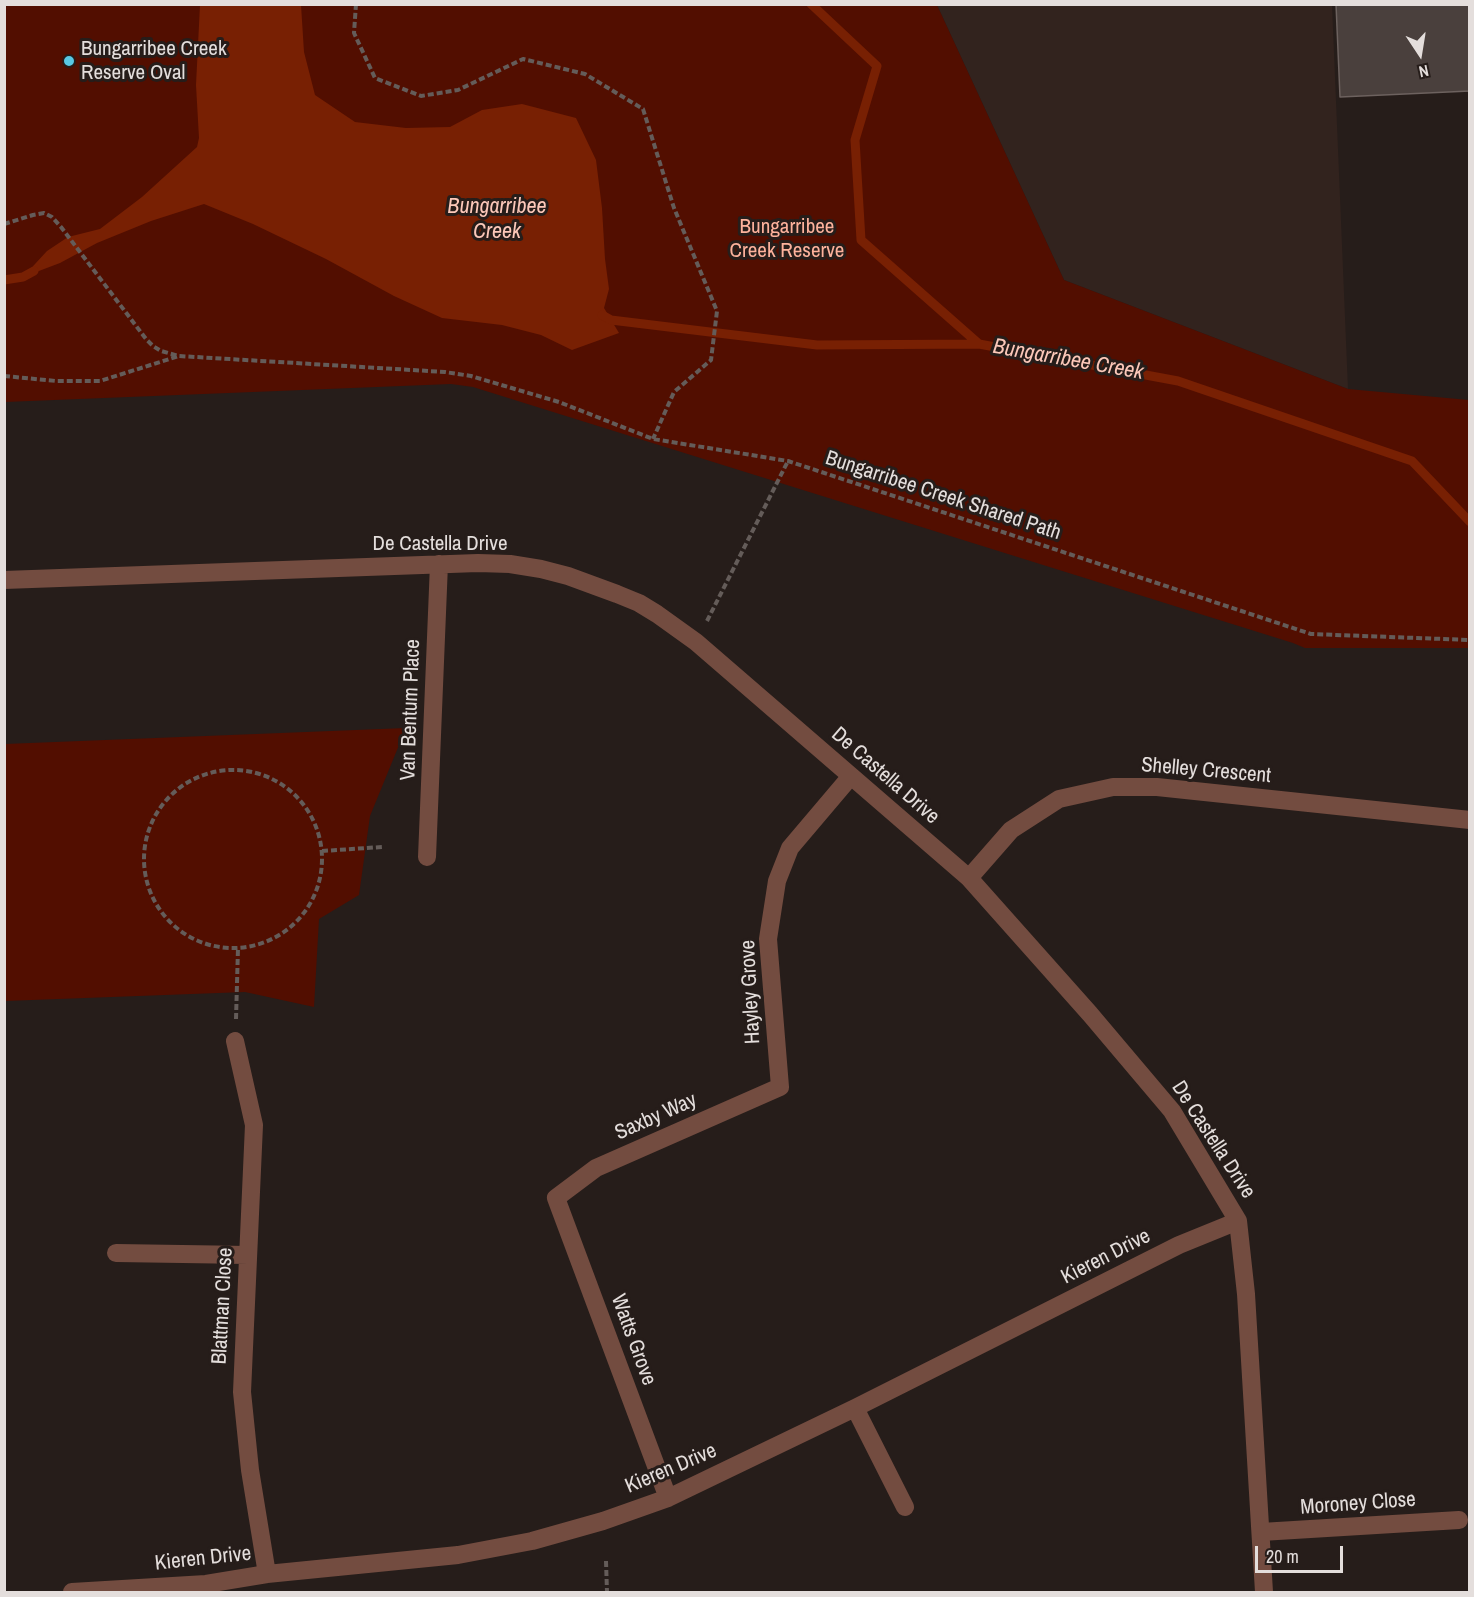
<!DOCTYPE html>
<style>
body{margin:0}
#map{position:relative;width:1474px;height:1597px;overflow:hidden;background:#261d1a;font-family:"Archivo Narrow",sans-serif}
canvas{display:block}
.frame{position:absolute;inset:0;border:6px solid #e4dedc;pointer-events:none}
.north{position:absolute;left:1390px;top:24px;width:60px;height:60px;-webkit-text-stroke:4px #261d1a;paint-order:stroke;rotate:168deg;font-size:16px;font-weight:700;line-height:24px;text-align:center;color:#e4dedc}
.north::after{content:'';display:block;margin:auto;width:21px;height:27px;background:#e4dedc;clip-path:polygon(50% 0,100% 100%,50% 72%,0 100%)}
.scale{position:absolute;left:1255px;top:1546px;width:88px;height:27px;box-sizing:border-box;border:3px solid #e4dedc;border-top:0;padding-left:8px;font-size:18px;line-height:21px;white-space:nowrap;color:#e4dedc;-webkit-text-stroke:4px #261d1a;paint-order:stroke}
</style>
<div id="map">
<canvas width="1474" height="1597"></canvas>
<div class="frame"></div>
<div class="north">N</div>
<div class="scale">20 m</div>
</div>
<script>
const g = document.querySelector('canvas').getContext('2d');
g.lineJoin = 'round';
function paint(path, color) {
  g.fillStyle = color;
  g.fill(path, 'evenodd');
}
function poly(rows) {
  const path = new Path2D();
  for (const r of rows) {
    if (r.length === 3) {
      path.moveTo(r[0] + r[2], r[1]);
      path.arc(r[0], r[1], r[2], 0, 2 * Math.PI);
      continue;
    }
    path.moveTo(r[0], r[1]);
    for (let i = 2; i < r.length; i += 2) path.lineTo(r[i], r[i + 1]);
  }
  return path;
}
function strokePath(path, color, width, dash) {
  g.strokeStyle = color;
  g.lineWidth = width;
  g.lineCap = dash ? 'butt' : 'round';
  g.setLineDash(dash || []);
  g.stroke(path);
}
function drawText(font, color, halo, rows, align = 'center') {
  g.font = font + ' "Archivo Narrow",sans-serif';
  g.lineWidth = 6;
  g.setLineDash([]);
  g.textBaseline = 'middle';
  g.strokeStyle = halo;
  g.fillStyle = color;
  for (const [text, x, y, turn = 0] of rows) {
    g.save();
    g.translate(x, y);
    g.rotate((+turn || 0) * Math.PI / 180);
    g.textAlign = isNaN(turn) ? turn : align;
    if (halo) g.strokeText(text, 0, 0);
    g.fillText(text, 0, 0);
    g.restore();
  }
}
paint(poly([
 [937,5,1332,5,1348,389,1064,280]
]), '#32231e');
paint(poly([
 [4,5,937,5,1064,280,1348,389,1469,400,1469,648,1305,648,1293,643,473,387,451,384,5,402],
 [406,728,370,816,359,895,319,919,314,1007,245,992,5,1001,5,744]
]), '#520e00');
paint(poly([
 [200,5,301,5,304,52,315,95,355,122,406,128,450,127,482,110,522,104,576,118,596,160,602,208,605,259,609,289,604,308,619,333,572,350,541,335,502,325,442,318,394,296,326,259,253,224,204,204,151,221,97,243,60,263,23,277,47,251,68,237,100,229,142,197,197,147,199,138,196,85]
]), '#782003');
strokePath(poly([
 [811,4,877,66,855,140,861,240,979,344,1178,381,1412,461,1470,522],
 [4,280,23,277,34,271],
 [602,315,611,320,817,345,979,344]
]), '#782003', 9);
const building = poly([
 [1336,4,1470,4,1470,91,1340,97,1336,4]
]);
paint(building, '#4a403d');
strokePath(building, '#6d625f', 1.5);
strokePath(poly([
 [356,4,354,33,375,78,421,96,458,90,523,59,585,74,643,109,674,208,717,311,711,360,674,392,653,439],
 [4,224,33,215,44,213,52,217,61,227,146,339,153,346,161,351,179,356,445,372,471,376,559,402,653,439,788,461,1311,634,1470,640],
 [4,376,56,381,100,381,179,356],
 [707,621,788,461],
 [233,859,89],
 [322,851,382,847],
 [236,1019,238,948],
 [606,1561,607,1592]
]), '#645c59', 4, [6, 3]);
strokePath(poly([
 [4,580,478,563,510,564,541,569,568,576,617,594,639,603,657,614,696,642,969,878,1090,1014,1172,1111,1238,1221,1246,1294,1264,1592],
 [427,857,439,564],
 [969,878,1011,830,1059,799,1113,787,1157,787,1470,820],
 [235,1041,254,1125,242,1392,250,1470,267,1574],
 [116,1253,248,1255],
 [855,1408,905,1507],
 [668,1498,556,1198,596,1168,780,1087,768,939,777,881,790,848,851,776],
 [1261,1532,1459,1520],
 [72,1592,206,1584,267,1574,458,1555,532,1541,603,1521,668,1498,855,1408,1179,1245,1238,1221]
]), '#734c40', 18);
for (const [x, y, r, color] of [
 [69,61,6,"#59c8e4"]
]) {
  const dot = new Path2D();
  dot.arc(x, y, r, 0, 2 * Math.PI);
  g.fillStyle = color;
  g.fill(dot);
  strokePath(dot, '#261d1a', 2);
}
drawText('21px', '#e4dedc', '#261d1a', [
 ["Bungarribee Creek",81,49],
 ["Reserve Oval",81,73]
], 'left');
drawText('21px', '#fdb29c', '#261d1a', [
 ["Bungarribee",787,227],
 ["Creek Reserve",787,251]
]);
drawText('21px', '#e4dedc', '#261d1a', [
 ["Bungarribee Creek Shared Path",943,496,18],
 ["De Castella Drive",440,544],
 ["Van Bentum Place",411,710,-88],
 ["Shelley Crescent",1206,771,5],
 ["De Castella Drive",885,776,41],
 ["Hayley Grove",751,992,-93],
 ["Saxby Way",656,1117,-24],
 ["De Castella Drive",1213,1140,57],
 ["Kieren Drive",1106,1257,-27],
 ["Blattman Close",223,1306,-87],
 ["Watts Grove",633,1340,70],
 ["Kieren Drive",671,1469,-23],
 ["Moroney Close",1358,1504,-4],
 ["Kieren Drive",203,1559,-6]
]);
drawText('italic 22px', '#fcc8b9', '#261d1a', [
 ["Bungarribee",497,207],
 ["Creek",497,232],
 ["Bungarribee Creek",1068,360,10]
]);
</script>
